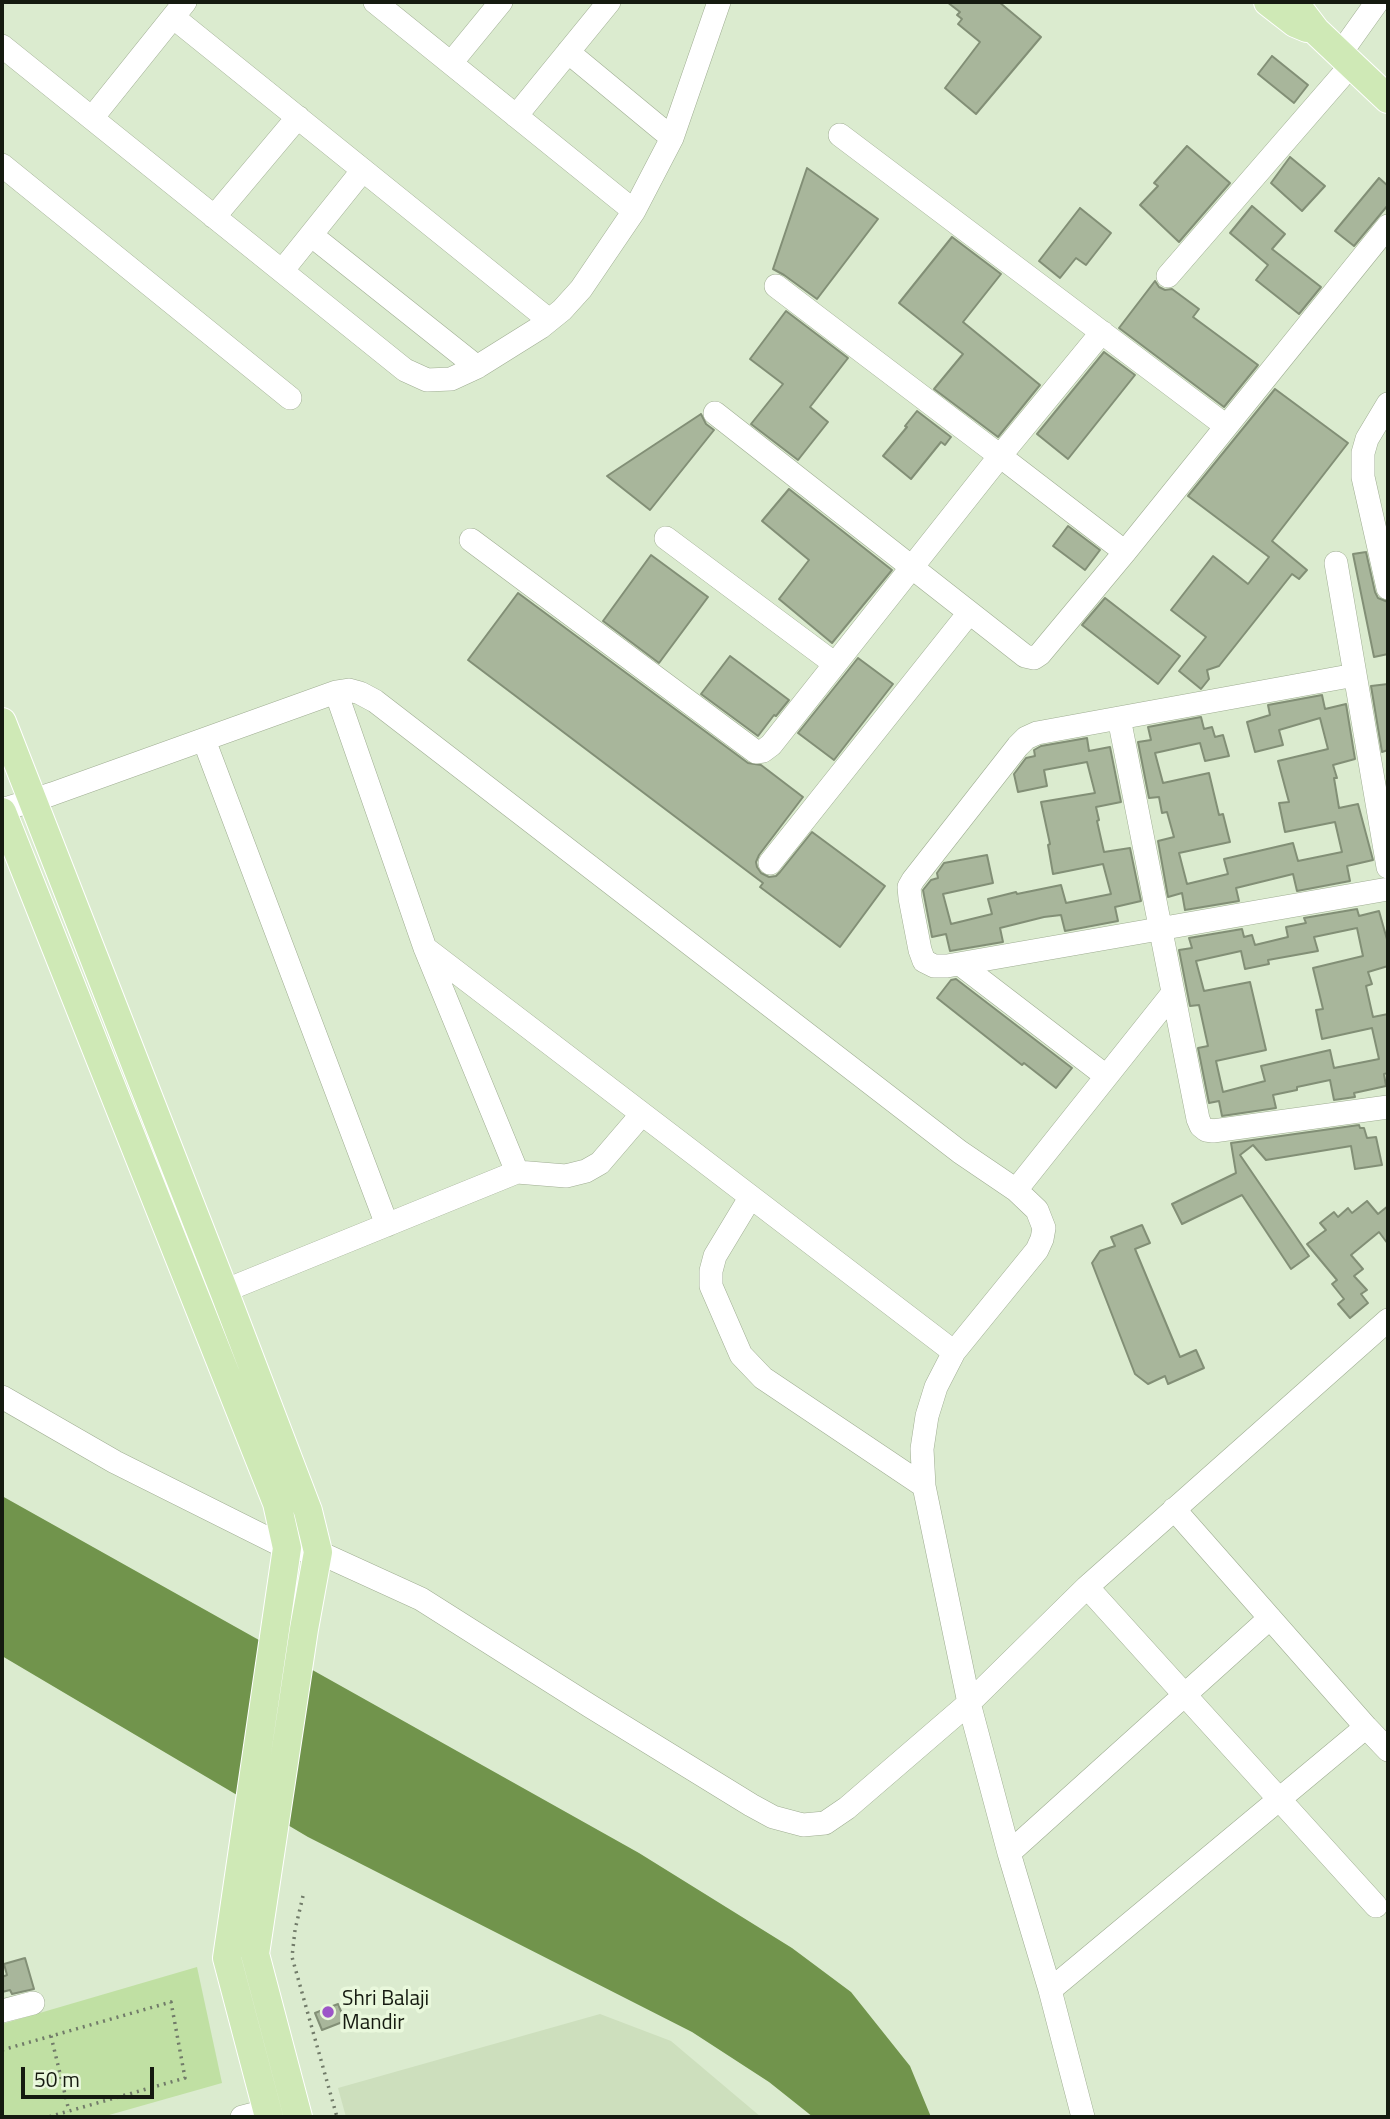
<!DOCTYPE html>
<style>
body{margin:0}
#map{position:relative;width:1390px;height:2119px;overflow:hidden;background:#dbebcf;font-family:"Titillium Web",sans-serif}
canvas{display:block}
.frame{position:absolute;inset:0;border:4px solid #151a10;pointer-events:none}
.scale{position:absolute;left:21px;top:2067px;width:133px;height:32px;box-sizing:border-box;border:4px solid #151a10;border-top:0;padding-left:9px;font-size:21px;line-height:24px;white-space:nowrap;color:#151a10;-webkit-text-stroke:5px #e9f8dc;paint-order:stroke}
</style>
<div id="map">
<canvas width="1390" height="2119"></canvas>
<div class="frame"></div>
<div class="scale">50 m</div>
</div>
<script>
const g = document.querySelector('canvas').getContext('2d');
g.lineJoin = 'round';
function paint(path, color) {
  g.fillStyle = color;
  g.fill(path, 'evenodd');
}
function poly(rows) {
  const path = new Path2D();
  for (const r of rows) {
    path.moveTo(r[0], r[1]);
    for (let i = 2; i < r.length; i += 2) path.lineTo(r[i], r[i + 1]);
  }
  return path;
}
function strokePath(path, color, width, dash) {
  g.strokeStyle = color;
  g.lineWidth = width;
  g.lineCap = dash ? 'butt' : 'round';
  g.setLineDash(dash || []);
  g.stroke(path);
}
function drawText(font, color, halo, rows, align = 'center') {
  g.font = font + ' "Titillium Web",sans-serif';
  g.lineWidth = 7;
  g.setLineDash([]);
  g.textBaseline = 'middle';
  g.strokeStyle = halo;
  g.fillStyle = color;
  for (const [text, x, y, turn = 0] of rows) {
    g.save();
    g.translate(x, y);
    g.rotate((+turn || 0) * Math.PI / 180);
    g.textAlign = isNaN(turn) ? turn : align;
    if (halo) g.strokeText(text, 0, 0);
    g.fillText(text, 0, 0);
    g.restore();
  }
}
paint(poly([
 [600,2014,671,2041,761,2117,346,2117,338,2088]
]), '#cddfbd');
paint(poly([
 [197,1967,222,2083,102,2117,2,2117,2,2024]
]), '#c0e0a3');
paint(poly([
 [2,1496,639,1853,792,1948,851,1992,910,2066,931,2117,813,2117,769,2082,692,2032,308,1837,2,1656]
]), '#71944c');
const building = poly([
 [947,2,999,2,1041,37,976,114,945,88,980,42,958,24,962,19,957,15,960,12,947,2],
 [1272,56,1308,85,1294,103,1258,74,1272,56],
 [1187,146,1230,183,1179,242,1140,205,1158,186,1154,183,1187,146],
 [1290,157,1325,186,1302,211,1271,183,1290,157],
 [807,168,878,219,817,299,784,275,773,269,807,168],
 [1379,178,1388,186,1388,205,1354,246,1335,231,1379,178],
 [1252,206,1285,234,1272,249,1321,287,1299,314,1256,280,1268,265,1230,233,1252,206],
 [1080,208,1111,233,1086,265,1076,258,1060,278,1039,261,1080,208],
 [952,237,1001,274,963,322,1040,385,998,437,934,389,963,354,899,303,952,237],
 [1155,281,1159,287,1165,290,1172,289,1199,309,1193,317,1258,365,1224,407,1119,328,1155,281],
 [786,311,848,358,810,407,828,422,798,460,751,424,783,384,750,359,786,311],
 [1104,352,1135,375,1068,459,1037,434,1104,352],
 [1275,389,1348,443,1272,541,1307,570,1299,579,1292,574,1219,666,1207,670,1209,679,1201,689,1179,671,1206,637,1171,610,1213,556,1248,584,1269,557,1188,496,1275,389],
 [917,411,951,437,945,445,941,442,911,479,883,456,907,427,905,426,917,411],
 [701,414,706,424,714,430,650,510,607,476,701,414],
 [789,489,892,570,832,643,779,599,809,560,762,521,789,489],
 [1068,526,1100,550,1085,570,1053,546,1068,526],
 [1366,552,1375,592,1378,598,1388,602,1388,654,1374,657,1353,554,1366,552],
 [651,555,708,597,659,663,603,621,651,555],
 [518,593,748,763,761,765,803,797,759,855,756,862,757,867,761,873,769,877,776,876,780,872,812,832,885,886,840,947,760,887,763,883,468,660,518,593],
 [1105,598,1180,656,1158,684,1082,625,1105,598],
 [730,656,789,700,776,716,774,715,758,736,701,694,730,656],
 [858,658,893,684,834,760,798,733,858,658],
 [1388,684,1388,750,1382,752,1371,686,1388,684],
 [1322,695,1325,709,1346,704,1355,759,1333,765,1337,778,1334,778,1339,808,1358,804,1373,860,1347,866,1350,881,1297,891,1293,874,1236,888,1239,901,1185,910,1182,893,1168,897,1158,841,1174,837,1167,812,1162,813,1159,797,1149,798,1138,742,1151,740,1148,727,1201,717,1204,729,1212,727,1215,737,1223,735,1229,756,1205,761,1200,743,1155,753,1163,783,1209,773,1219,815,1223,814,1230,842,1179,853,1187,884,1228,874,1224,859,1293,843,1298,861,1342,852,1335,822,1285,832,1279,803,1289,802,1278,761,1328,749,1320,718,1279,730,1283,745,1255,752,1247,722,1270,715,1268,705,1322,695],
 [1087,738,1089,751,1110,747,1121,802,1096,807,1099,820,1097,821,1104,852,1130,848,1141,901,1115,907,1118,921,1065,931,1061,915,1044,917,1000,928,1003,942,950,951,946,934,932,937,923,890,931,880,938,878,937,873,944,863,987,855,993,883,943,894,951,924,992,914,988,899,1016,892,1017,894,1061,885,1066,903,1111,894,1103,864,1053,874,1048,845,1050,844,1041,802,1095,793,1087,762,1044,770,1047,786,1018,792,1014,774,1026,758,1035,756,1034,750,1041,746,1087,738],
 [1357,909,1359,916,1379,911,1388,943,1388,966,1368,972,1372,984,1366,986,1373,1017,1388,1014,1388,1073,1384,1074,1386,1086,1354,1093,1355,1097,1334,1100,1330,1080,1297,1087,1297,1090,1273,1095,1276,1108,1222,1116,1219,1101,1209,1103,1198,1048,1208,1046,1199,1005,1190,1006,1179,950,1192,948,1189,938,1242,929,1244,937,1252,935,1255,945,1288,937,1286,927,1306,923,1304,918,1357,909],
 [1357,928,1363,956,1313,968,1323,1009,1316,1010,1322,1039,1372,1028,1379,1059,1334,1068,1330,1050,1261,1066,1265,1081,1223,1092,1216,1061,1266,1050,1250,982,1204,991,1196,961,1241,951,1245,969,1269,964,1268,960,1318,951,1314,937,1357,928],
 [956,979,1072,1068,1056,1088,1024,1063,1022,1065,937,998,951,980,956,979],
 [1359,1125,1360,1128,1364,1128,1367,1138,1376,1137,1382,1165,1355,1169,1351,1146,1266,1160,1253,1145,1240,1155,1309,1256,1291,1269,1242,1195,1182,1224,1172,1204,1236,1173,1231,1143,1359,1125],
 [1367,1201,1378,1214,1388,1206,1388,1244,1379,1232,1351,1255,1363,1269,1354,1276,1367,1290,1361,1294,1368,1303,1350,1318,1338,1304,1344,1299,1332,1284,1337,1280,1307,1244,1326,1230,1320,1223,1334,1212,1338,1217,1348,1208,1352,1213,1367,1201],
 [1142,1225,1150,1243,1135,1249,1180,1357,1196,1350,1204,1368,1168,1384,1165,1376,1148,1384,1135,1374,1092,1263,1100,1251,1115,1246,1111,1237,1142,1225],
 [25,1958,34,1989,12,1994,10,1990,2,1992,2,1977,7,1975,4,1964,25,1958],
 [338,2004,345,2021,322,2030,315,2013,338,2004]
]);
paint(building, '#a8b69b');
strokePath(building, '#828f76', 2);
const minor = poly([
 [375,2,634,211],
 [173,17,549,320],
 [2,46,405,370,427,380,451,379,477,367,541,327,562,310,581,289,634,211,672,138,719,2],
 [568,52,672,138],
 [1340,54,1377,2],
 [451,63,501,2],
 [516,116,609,2],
 [92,118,185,2],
 [840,135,1226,426],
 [2,165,290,398],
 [214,217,298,117],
 [311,235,477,367],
 [282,271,363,170],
 [1168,276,1352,64],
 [776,286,1000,456,1102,332],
 [1388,404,1367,439,1363,453,1363,477,1388,588],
 [715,413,1025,656,1034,658,1040,654,1125,552,1388,226],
 [666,538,835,664],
 [471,540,756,752,763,751,771,745,1000,456,1125,552],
 [1336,563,1388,867],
 [1355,675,1119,718,1037,733,1026,738,1018,746,913,880,909,887,910,898,920,950,924,961,934,966,947,966,1388,889],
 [1119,718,1198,1119,1201,1126,1206,1130,1213,1131,1388,1107],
 [204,740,387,1225],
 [2,810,52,794,336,692,349,690,360,693,375,701,960,1152,1016,1190,1037,1210,1044,1228,1042,1239,1037,1250,954,1352,425,948],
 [770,863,969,613],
 [960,964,1106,1076],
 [517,1172,566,1176,586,1171,600,1163,642,1114],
 [1016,1190,1173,993],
 [750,1198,715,1256,711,1271,711,1286,741,1355,763,1378,924,1486],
 [224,1291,517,1172,425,948,336,692],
 [954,1352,936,1387,927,1416,922,1449,924,1486,969,1703,1009,1853,1050,1990,1083,2117],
 [2,1397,115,1462,287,1548,318,1552,421,1599,590,1706,751,1805,773,1817,803,1825,825,1823,847,1808,969,1703,1087,1587,1388,1320],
 [1174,1509,1366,1727,1388,1750],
 [1087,1587,1376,1906],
 [1009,1853,1270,1618],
 [1050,1990,1366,1727],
 [2,2011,33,2003],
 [242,2117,284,2106]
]);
const major = poly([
 [1268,2,1295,23,1307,28],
 [1294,2,1316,31,1388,99],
 [2,722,224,1291,308,1511,318,1552,304,1629,255,1954,298,2117],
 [2,812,277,1503,287,1548,227,1958,269,2117]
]);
strokePath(minor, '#9fad92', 24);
strokePath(major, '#fff', 30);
strokePath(poly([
 [303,1896,295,1930,292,1957,337,2117],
 [51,2036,69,2111],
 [2,2050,171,2002,185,2078,48,2117]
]), '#717b69', 3.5, [2, 5]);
strokePath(minor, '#fff', 23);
strokePath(major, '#cfe9b6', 28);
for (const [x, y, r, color] of [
 [328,2012,7,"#9c55c8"]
]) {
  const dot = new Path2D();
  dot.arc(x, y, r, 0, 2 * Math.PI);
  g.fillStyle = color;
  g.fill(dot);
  strokePath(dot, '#e9f8dc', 2.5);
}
drawText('21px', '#151a10', '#e9f8dc', [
 ["Shri Balaji",342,2000],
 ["Mandir",342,2024]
], 'left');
</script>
